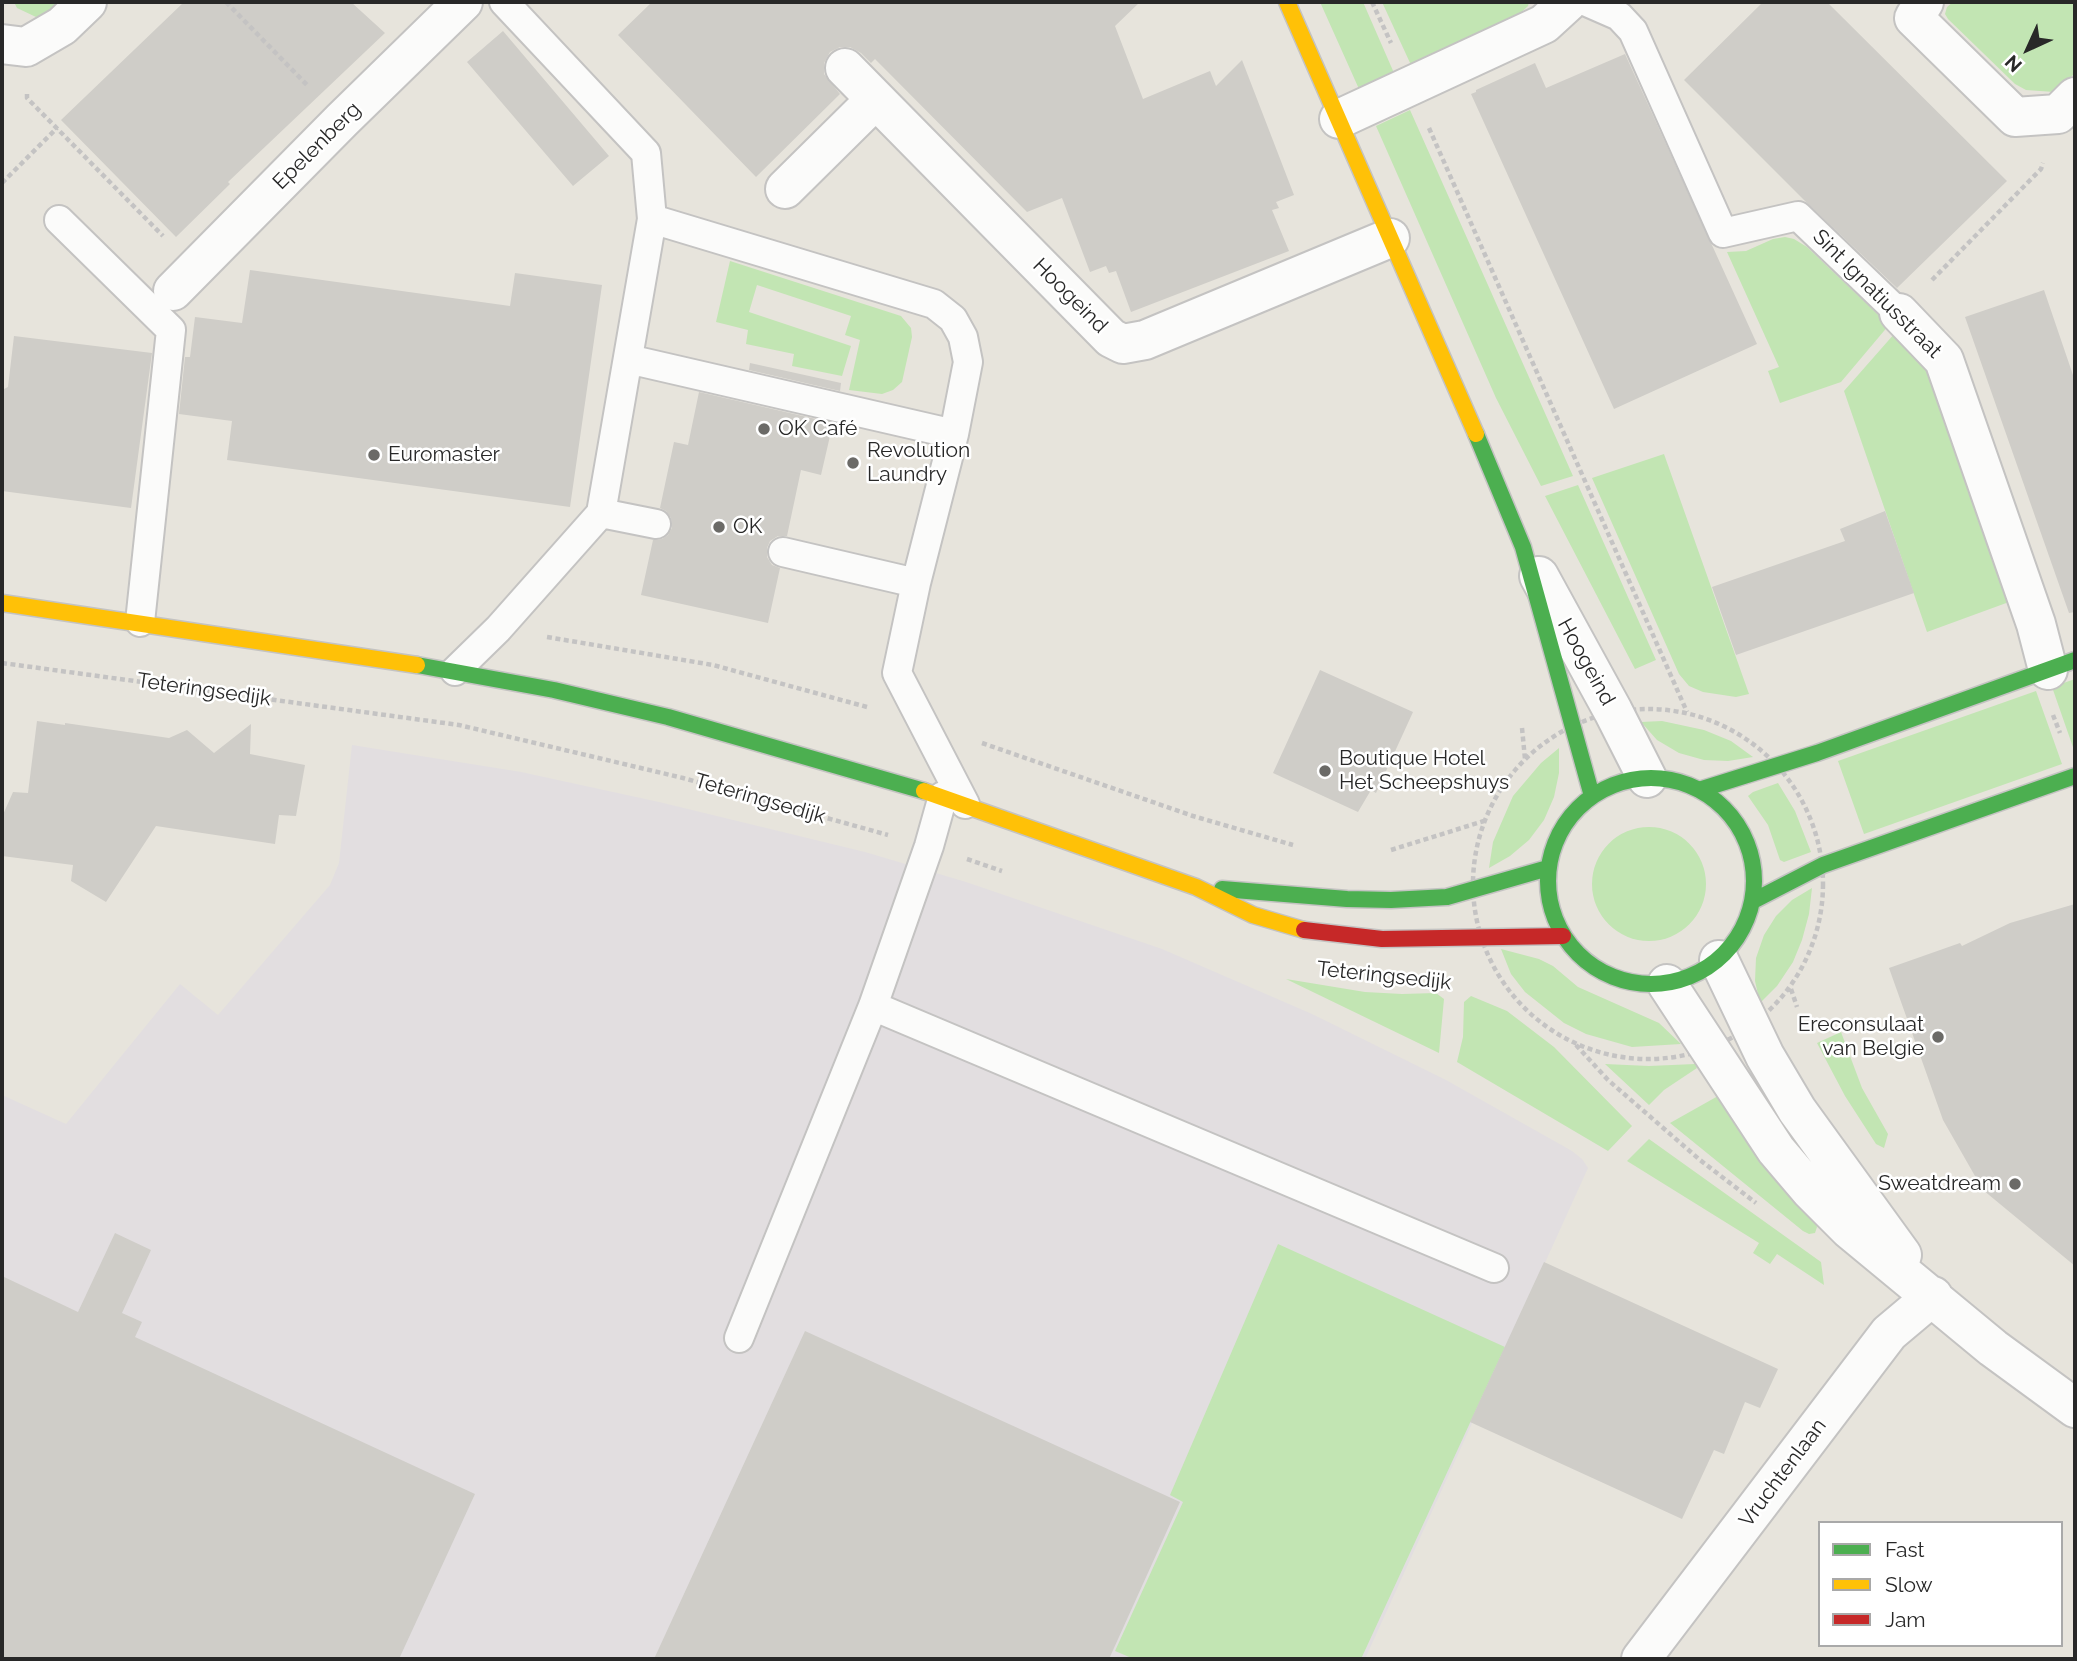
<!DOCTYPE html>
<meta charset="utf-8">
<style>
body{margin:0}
#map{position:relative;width:2077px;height:1661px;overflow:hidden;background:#e7e4dc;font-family:Raleway,sans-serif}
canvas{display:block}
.frame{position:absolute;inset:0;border:4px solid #282828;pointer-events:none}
.legend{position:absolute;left:1818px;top:1521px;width:245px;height:126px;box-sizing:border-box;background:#fff;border:2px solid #a9a9a9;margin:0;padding:9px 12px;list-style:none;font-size:21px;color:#282828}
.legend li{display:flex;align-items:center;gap:14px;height:35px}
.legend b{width:35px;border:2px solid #a9a9a9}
.north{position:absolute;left:1993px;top:14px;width:70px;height:70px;-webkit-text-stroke:5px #fff;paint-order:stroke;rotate:225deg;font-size:19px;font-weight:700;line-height:28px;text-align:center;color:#282828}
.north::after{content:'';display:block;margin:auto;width:24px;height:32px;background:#282828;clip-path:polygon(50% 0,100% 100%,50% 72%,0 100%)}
</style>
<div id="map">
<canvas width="2077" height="1661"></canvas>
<div class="frame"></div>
<ul class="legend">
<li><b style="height:9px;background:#4caf50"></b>Fast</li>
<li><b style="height:9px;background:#ffc107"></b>Slow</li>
<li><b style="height:9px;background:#c62828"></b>Jam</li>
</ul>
<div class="north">N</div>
</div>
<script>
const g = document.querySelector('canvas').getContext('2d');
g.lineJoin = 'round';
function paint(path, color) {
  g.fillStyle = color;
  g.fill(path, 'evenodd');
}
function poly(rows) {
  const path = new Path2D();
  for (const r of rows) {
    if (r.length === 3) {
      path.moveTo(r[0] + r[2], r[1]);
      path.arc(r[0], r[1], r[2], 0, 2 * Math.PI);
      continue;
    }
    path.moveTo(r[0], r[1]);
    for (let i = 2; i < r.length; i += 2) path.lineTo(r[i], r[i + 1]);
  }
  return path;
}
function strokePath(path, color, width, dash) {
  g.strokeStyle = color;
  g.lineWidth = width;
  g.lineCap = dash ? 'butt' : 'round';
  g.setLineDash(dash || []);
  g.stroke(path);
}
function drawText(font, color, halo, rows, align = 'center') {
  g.font = font + ' Raleway,sans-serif';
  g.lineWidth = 5;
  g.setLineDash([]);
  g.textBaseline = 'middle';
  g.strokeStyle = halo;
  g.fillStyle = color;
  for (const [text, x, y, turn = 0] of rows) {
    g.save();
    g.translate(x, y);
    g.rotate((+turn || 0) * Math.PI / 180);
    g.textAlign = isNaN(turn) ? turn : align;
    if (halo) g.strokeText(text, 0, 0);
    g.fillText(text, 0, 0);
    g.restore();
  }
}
paint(poly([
 [352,745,521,772,659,802,865,852,966,882,1162,949,1312,1014,1446,1080,1572,1151,1582,1159,1588,1168,1365,1659,2,1659,2,1095,66,1124,180,984,218,1015,330,885,339,863]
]), '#e2dee0');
paint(poly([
 [14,2,62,2,53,11,36,17,17,8],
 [1320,2,1363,2,1394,73,1359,89],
 [1382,2,1529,2,1528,6,1511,22,1411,65],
 [1953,2,2075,2,2075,73,2059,89,2054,92,2026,90,2015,84,1948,19,1945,14,1947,7],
 [1410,110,1573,476,1541,486,1496,398,1376,126],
 [1785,237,1794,239,1807,247,1889,325,1841,382,1780,403,1768,371,1779,367,1727,252,1746,251,1773,239],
 [730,261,901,316,911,328,912,337,902,382,893,390,882,394,849,390,860,340,845,335,851,316,757,285,749,312,851,346,842,376,792,366,794,354,746,344,748,330,716,322],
 [1895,333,1925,367,1931,378,2009,602,1927,632,1844,391],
 [1664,454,1749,694,1736,697,1703,692,1689,686,1679,674,1592,478],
 [1578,485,1656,660,1635,669,1545,496],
 [2075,679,2075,753,2052,687],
 [2036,691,2062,764,1864,834,1838,761],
 [1662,721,1704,730,1731,741,1753,757,1728,761,1704,760,1679,753,1657,740,1641,722],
 [1559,748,1559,773,1554,797,1544,820,1529,840,1510,856,1489,868,1493,842,1513,796,1541,763],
 [1778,783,1795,811,1811,852,1784,862,1780,860,1768,825,1748,796,1753,792],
 [1649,884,57],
 [1812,888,1809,914,1802,940,1793,962,1777,986,1760,1003,1755,981,1756,958,1764,935,1776,916,1792,900],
 [1501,949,1539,959,1553,966,1578,987,1659,1023,1681,1044,1632,1047,1586,1034,1564,1023,1525,992,1511,974],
 [1286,979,1365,992,1402,994,1436,993,1444,999,1439,1053],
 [1471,996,1507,1011,1554,1047,1632,1126,1608,1151,1457,1062,1463,1037,1464,1002],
 [1841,1032,1862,1088,1888,1134,1884,1148,1876,1144,1845,1096,1817,1043],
 [1605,1064,1649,1066,1695,1064,1697,1068,1664,1090,1649,1105],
 [1718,1096,1750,1145,1815,1222,1817,1227,1815,1233,1809,1234,1803,1231,1670,1123],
 [1649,1139,1821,1262,1824,1285,1777,1254,1770,1264,1753,1253,1759,1243,1627,1161],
 [1278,1244,1505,1347,1361,1659,1134,1659,1115,1651,1183,1502,1170,1495]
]), '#c2e5b3');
paint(poly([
 [184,2,351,2,385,33,228,182,230,184,176,237,61,120],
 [652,2,1140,2,1115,26,1143,99,1210,71,1216,86,1242,60,1294,195,1276,202,1279,208,1272,210,1289,251,1131,312,1116,271,1109,273,1106,266,1090,272,1062,198,1027,212,875,59,871,63,861,53,850,47,840,47,830,52,824,63,824,74,840,94,756,177,618,35],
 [1763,2,1827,2,2007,181,1897,288,1806,202,1684,80],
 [503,31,609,156,573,186,467,62],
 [1625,54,1757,344,1614,409,1471,94,1476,92,1476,90,1535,63,1546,88],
 [250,270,510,306,515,273,602,285,570,507,227,460,232,421,179,414,185,357,190,357,195,317,242,323],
 [2044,290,2075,381,2075,612,2069,613,1965,317],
 [14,336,152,353,131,508,2,491,2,390,8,387],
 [750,363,841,383,840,391,749,370],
 [699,392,833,423,821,475,801,470,787,536,778,536,770,541,767,548,767,557,772,565,780,568,768,623,641,595,653,540,662,539,668,535,672,528,671,518,666,511,660,508,674,442,688,445],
 [1885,511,1914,593,1736,655,1712,587,1845,541,1840,529],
 [1320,670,1413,712,1376,793,1371,790,1358,812,1273,773],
 [37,721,65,725,65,723,169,738,187,730,214,753,251,724,250,754,305,765,296,816,279,815,275,844,156,826,106,902,71,881,73,865,2,856,2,817,13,792,28,793],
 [2075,904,2075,1266,1983,1190,1943,1120,1889,968,1960,943,1962,946,2010,923],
 [115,1233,151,1250,122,1313,142,1322,135,1337,475,1494,399,1659,2,1659,2,1276,78,1312],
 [1544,1262,1778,1369,1760,1408,1745,1402,1724,1454,1714,1450,1682,1519,1470,1422],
 [805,1331,1180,1502,1109,1659,654,1659]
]), '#cfcdc8');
const lane = poly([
 [504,2,646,153,652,219],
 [1587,2,1619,16,1633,31,1723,233,1798,216,1899,313],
 [59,220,171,330,140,622],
 [628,359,954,434],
 [601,513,656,524],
 [783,552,916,583],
 [455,671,498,629,601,513,652,219,934,304,953,319,963,337,968,362,954,434,916,583,897,673,965,804],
 [873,1006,1494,1268],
 [739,1338,873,1006,929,846,943,796]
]);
const street = poly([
 [1924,2,1914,18,2015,117,2058,114,2075,97],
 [2,44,26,47,62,26,87,2],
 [845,68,1111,338,1123,344,1145,340,1390,238],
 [1339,119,1544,24,1568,2],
 [785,189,875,100],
 [173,291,342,120,463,2],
 [1899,313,1944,360,2036,624,2048,670],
 [1539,576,1613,711,1647,778],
 [1719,960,1765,1056,1797,1110,1902,1255],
 [1667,984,1776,1150,1810,1190,1849,1229,1993,1348,2075,1408],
 [1641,1659,1889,1333,1933,1296]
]);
const fast = poly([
 [1476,434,1523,547,1592,796],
 [417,665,554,690,668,717,924,791],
 [1651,881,103],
 [1699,790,1817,753,2075,660],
 [1222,889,1347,899,1391,900,1447,897,1548,868],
 [1753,901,1823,865,2075,776]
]);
const slow = poly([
 [1287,2,1476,434],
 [2,603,417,665],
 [924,791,1196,887,1253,915,1304,930]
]);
const jam = poly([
 [1304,930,1382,939,1563,936]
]);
strokePath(lane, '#c4c3c2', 32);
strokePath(street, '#c4c3c2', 42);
strokePath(fast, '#c4c3c2', 19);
strokePath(slow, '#c4c3c2', 19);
strokePath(jam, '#c4c3c2', 19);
strokePath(poly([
 [226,2,309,87],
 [1372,2,1391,43],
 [27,94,27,98,163,236],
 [1429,128,1687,712],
 [2,183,57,128],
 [1932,280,2041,169,2043,163],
 [547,637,713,665,867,707],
 [2,663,459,725,683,778,888,835],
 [1648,884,175],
 [2053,715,2060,733],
 [1522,728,1525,759],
 [982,743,1193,816,1293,845],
 [1391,850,1484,821],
 [967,859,1002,871],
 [1791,989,1797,1007],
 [1576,1045,1608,1080,1700,1160,1756,1203]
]), '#c4c3c3', 4.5, [5, 3.5]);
strokePath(lane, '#fbfbfa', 28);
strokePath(street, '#fbfbfa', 38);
strokePath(fast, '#4caf50', 16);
strokePath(slow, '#ffc107', 16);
strokePath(jam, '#c62828', 16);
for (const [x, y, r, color] of [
 [764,429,7,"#6b6a67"],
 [374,455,7,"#6b6a67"],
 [853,463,7,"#6b6a67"],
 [719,527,7,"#6b6a67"],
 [1325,771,7,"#6b6a67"],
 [1938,1037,7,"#6b6a67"],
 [2015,1184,7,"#6b6a67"]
]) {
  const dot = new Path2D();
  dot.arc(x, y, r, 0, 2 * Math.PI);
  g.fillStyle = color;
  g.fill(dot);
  strokePath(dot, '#fff', 2.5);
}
drawText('21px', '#282828', '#fff', [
 ["Epelenberg",317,146,-45],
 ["Sint Ignatiusstraat",1877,294,45],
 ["Hoogeind",1070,296,45],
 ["Hoogeind",1586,662,61],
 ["Teteringsedijk",204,690,8],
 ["Teteringsedijk",760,799,16],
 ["Teteringsedijk",1384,976,6],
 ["Vruchtenlaan",1783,1473,-53]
]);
drawText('21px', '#282828', '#fff', [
 ["OK Café",778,429],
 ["Revolution",867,451],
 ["Laundry",867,475],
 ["Euromaster",388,455],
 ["OK",733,527],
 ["Boutique Hotel",1339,759],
 ["Het Scheepshuys",1339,783],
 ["Ereconsulaat",1924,1025,"right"],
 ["van Belgie",1924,1049,"right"],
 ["Sweatdream",2001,1184,"right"]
], 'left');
</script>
